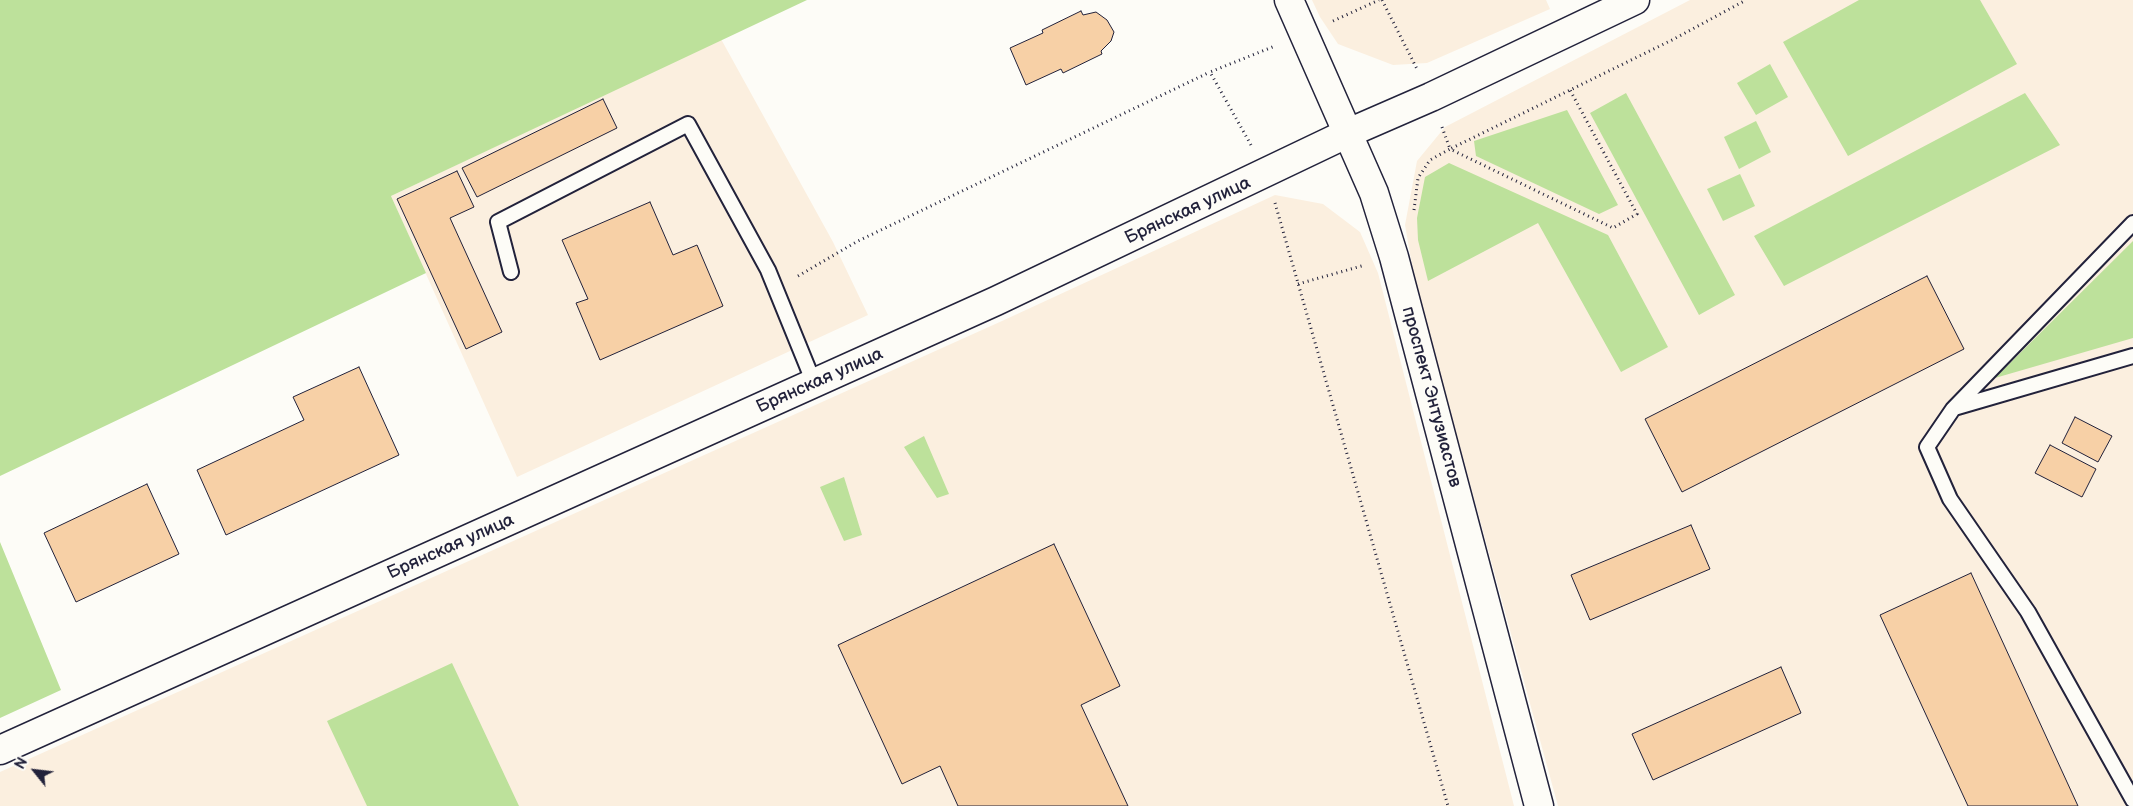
<!DOCTYPE html>
<meta charset="utf-8">
<style>
body{margin:0}
#map{position:relative;width:2133px;height:806px;overflow:hidden;background:#fdfcf7;font-family:"Balsamiq Sans",sans-serif}
canvas{display:block}
.north{position:absolute;left:10px;top:746px;width:50px;height:50px;-webkit-text-stroke:4px #fdfcf7;paint-order:stroke;rotate:299deg;font-size:14px;font-weight:700;line-height:20px;text-align:center;color:#22223b}
.north::after{content:'';display:block;margin:auto;width:18px;height:22px;background:#22223b;clip-path:polygon(50% 0,100% 100%,50% 72%,0 100%)}
</style>
<div id="map">
<canvas width="2133" height="806"></canvas>
<div class="north">N</div>
</div>
<script>
const g = document.querySelector('canvas').getContext('2d');
g.lineJoin = 'round';
function paint(path, color) {
  g.fillStyle = color;
  g.fill(path, 'evenodd');
}
function poly(rows) {
  const path = new Path2D();
  for (const r of rows) {
    path.moveTo(r[0], r[1]);
    for (let i = 2; i < r.length; i += 2) path.lineTo(r[i], r[i + 1]);
  }
  return path;
}
function strokePath(path, color, width, dash) {
  g.strokeStyle = color;
  g.lineWidth = width;
  g.lineCap = dash ? 'butt' : 'round';
  g.setLineDash(dash || []);
  g.stroke(path);
}
function drawText(font, color, halo, rows, align = 'center') {
  g.font = font + ' "Balsamiq Sans",sans-serif';
  g.lineWidth = 5;
  g.setLineDash([]);
  g.textBaseline = 'middle';
  g.strokeStyle = halo;
  g.fillStyle = color;
  for (const [text, x, y, turn = 0] of rows) {
    g.save();
    g.translate(x, y);
    g.rotate((+turn || 0) * Math.PI / 180);
    g.textAlign = isNaN(turn) ? turn : align;
    if (halo) g.strokeText(text, 0, 0);
    g.fillText(text, 0, 0);
    g.restore();
  }
}
paint(poly([
 [1312,0,1546,0,1550,9,1427,63,1393,65,1338,44,1320,17],
 [1690,0,2133,0,2133,806,1558,806,1415,282,1405,225,1417,161,1445,127],
 [721,39,833,242,868,315,517,477,391,196],
 [1275,195,1323,204,1360,232,1378,273,1514,806,0,806,0,772,1002,321]
]), '#fbefdf');
paint(poly([
 [0,0,807,0,391,196,426,273,0,476],
 [1859,0,1980,0,2017,64,1848,156,1783,42],
 [1770,64,1788,97,1756,115,1737,83],
 [1626,93,1735,295,1699,315,1590,113],
 [2025,93,2060,145,1784,286,1754,236],
 [1567,110,1618,205,1599,214,1476,156,1474,141],
 [1756,121,1771,152,1739,169,1724,137],
 [1449,163,1608,235,1668,347,1621,372,1538,223,1428,281,1418,240,1417,218,1425,177],
 [1740,174,1755,206,1723,221,1707,189],
 [2133,241,2133,338,1995,378],
 [924,436,949,494,937,498,904,447],
 [844,477,862,535,844,541,820,487],
 [0,542,61,690,0,718],
 [452,663,519,806,367,806,327,721]
]), '#bde19b');
const building = poly([
 [1081,11,1083,15,1096,12,1107,20,1114,32,1111,41,1101,51,1102,54,1063,73,1061,69,1026,85,1010,48,1043,33,1042,30,1081,11],
 [603,99,617,128,477,197,462,168,603,99],
 [457,171,474,207,450,218,502,332,466,349,397,199,457,171],
 [650,202,673,255,697,245,723,306,600,360,576,303,588,299,562,240,650,202],
 [1927,276,1964,349,1682,492,1645,419,1927,276],
 [359,367,399,455,226,535,197,470,304,420,293,397,359,367],
 [2075,417,2112,436,2098,462,2062,443,2075,417],
 [2050,445,2096,469,2082,497,2035,473,2050,445],
 [147,484,179,554,76,602,44,533,147,484],
 [1691,525,1710,569,1590,620,1571,575,1691,525],
 [1054,544,1120,686,1081,705,1128,806,958,806,940,766,902,784,838,645,1054,544],
 [1971,573,2078,806,1968,806,1880,615,1971,573],
 [1781,667,1801,713,1653,780,1632,734,1781,667]
]);
paint(building, '#f7d0a6');
strokePath(building, '#22223b', 1);
const lane = poly([
 [2133,223,1953,409,1927,447,1950,499,2028,612,2133,800],
 [511,272,498,222,688,124,768,270,814,383],
 [1954,408,2133,356]
]);
const street = poly([
 [0,750,996,301,1346,134]
]);
const secondary = poly([
 [1289,0,1374,193,1394,257,1539,806],
 [1346,134,1431,97,1635,0]
]);
strokePath(lane, '#22223b', 18);
strokePath(street, '#22223b', 31);
strokePath(secondary, '#22223b', 31);
strokePath(poly([
 [1382,0,1417,69],
 [1333,21,1379,0],
 [1442,127,1450,149,1674,39,1746,0],
 [1251,145,1210,72,1275,46],
 [1275,203,1448,806],
 [1414,210,1418,178,1430,160,1450,149,1613,228,1637,214,1570,90],
 [798,276,858,241,1210,72],
 [1298,284,1365,265]
]), '#22223b', 3, [1, 4]);
strokePath(lane, '#fdfcf7', 14);
strokePath(street, '#fdfcf7', 28);
strokePath(secondary, '#fdfcf7', 28);
drawText('18px', '#22223b', '#fdfcf7', [
 ["Брянская улица",1188,211,-25],
 ["Брянская улица",820,381,-24],
 ["проспект Энтузиастов",1431,397,75],
 ["Брянская улица",451,547,-24]
]);
</script>
